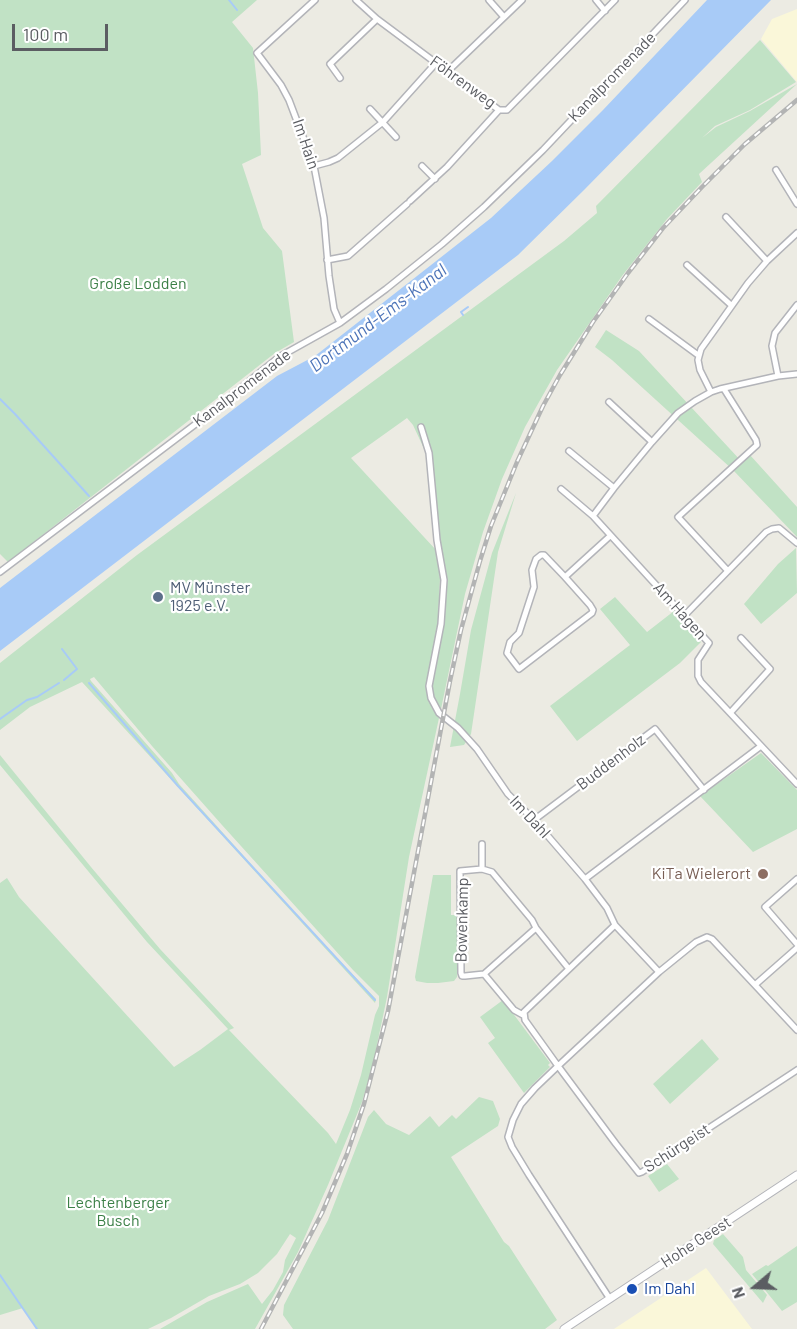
<!DOCTYPE html>
<meta charset="utf-8">
<style>
body{margin:0}
#map{position:relative;width:797px;height:1329px;overflow:hidden;background:#ecebe3;font-family:Barlow,sans-serif}
canvas{display:block}
.north{position:absolute;left:725px;top:1257px;width:60px;height:60px;-webkit-text-stroke:4px #fff;paint-order:stroke;rotate:251deg;font-size:16px;font-weight:700;line-height:24px;text-align:center;color:#5b5d62}
.north::after{content:'';display:block;margin:auto;width:21px;height:27px;background:#5b5d62;clip-path:polygon(50% 0,100% 100%,50% 72%,0 100%)}
.scale{position:absolute;left:12px;top:24px;width:96px;height:27px;box-sizing:border-box;border:3px solid #5b5d62;border-top:0;padding-left:8px;font-size:18px;line-height:21px;white-space:nowrap;color:#5b5d62;-webkit-text-stroke:4px #fff;paint-order:stroke}
</style>
<div id="map">
<canvas width="797" height="1329"></canvas>
<div class="north">N</div>
<div class="scale">100 m</div>
</div>
<script>
const g = document.querySelector('canvas').getContext('2d');
g.lineJoin = 'round';
function paint(path, color) {
  g.fillStyle = color;
  g.fill(path, 'evenodd');
}
function poly(rows) {
  const path = new Path2D();
  for (const r of rows) {
    path.moveTo(r[0], r[1]);
    for (let i = 2; i < r.length; i += 2) path.lineTo(r[i], r[i + 1]);
  }
  return path;
}
function strokePath(path, color, width, dash) {
  g.strokeStyle = color;
  g.lineWidth = width;
  g.lineCap = dash ? 'butt' : 'round';
  g.setLineDash(dash || []);
  g.stroke(path);
}
function drawText(font, color, halo, rows, align = 'center') {
  g.font = font + ' Barlow,sans-serif';
  g.lineWidth = 4.5;
  g.setLineDash([]);
  g.textBaseline = 'middle';
  g.strokeStyle = halo;
  g.fillStyle = color;
  for (const [text, x, y, turn = 0] of rows) {
    g.save();
    g.translate(x, y);
    g.rotate((+turn || 0) * Math.PI / 180);
    g.textAlign = isNaN(turn) ? turn : align;
    if (halo) g.strokeText(text, 0, 0);
    g.fillText(text, 0, 0);
    g.restore();
  }
}
paint(poly([
 [797,9,797,82,761,39,772,19],
 [706,1268,752,1329,614,1329]
]), '#faf7d9');
paint(poly([
 [0,0,257,0,232,22,253,48,258,93,261,155,242,164,263,228,282,251,294,342,275,353,8,562,0,554],
 [760,40,796,82,750,110,715,126,702,138,716,127,750,111,797,84,699,174,702,182,667,219,622,276,557,370,525,427,502,479,483,532,465,594,441,709,437,706,433,697,431,685,443,624,447,580,439,538,434,538,426,453,413,425,407,418,351,458,436,550,440,579,438,622,426,684,428,697,432,708,439,718,409,857,387,997,373,1064,362,1102,328,1185,298,1252,255,1329,160,1329,207,1302,248,1284,262,1304,273,1290,283,1272,285,1260,296,1238,290,1234,277,1254,258,1273,240,1284,209,1296,171,1318,148,1329,37,1329,23,1308,0,1315,0,883,7,878,19,897,174,1067,200,1050,228,1029,147,942,0,765,0,755,91,867,160,949,234,1028,229,1030,328,1133,336,1144,350,1110,361,1075,375,1015,379,1006,379,996,353,970,222,825,152,746,94,677,90,679,91,681,172,773,179,784,305,924,376,999,375,1003,82,682,30,707,0,730,0,663,137,555,564,241,597,213,596,206],
 [606,330,639,351,742,462,750,455,797,507,797,537,733,470,612,360,595,347],
 [516,493,498,552,471,734,464,745,450,747,460,694,471,630,492,553],
 [796,548,797,593,761,624,744,604,778,564],
 [615,597,647,632,674,611,701,642,680,663,577,741,550,706,630,645,600,609],
 [761,753,797,790,797,829,753,852,700,796],
 [433,875,451,875,451,915,458,915,457,977,454,981,438,983,427,983,416,981,415,977],
 [503,1000,550,1063,548,1065,550,1067,524,1093,488,1043,495,1038,480,1017],
 [702,1039,719,1059,670,1104,653,1084],
 [479,1097,493,1101,500,1119,498,1126,451,1157,504,1242,509,1246,557,1320,545,1329,293,1329,283,1315,284,1305,328,1220,368,1117,374,1110,386,1124,409,1135,430,1116,439,1127,452,1115,456,1119],
 [667,1164,679,1179,659,1192,648,1176],
 [723,1234,743,1257,746,1270,767,1295,763,1303,713,1244,714,1240],
 [797,1246,797,1302,782,1311,752,1274,766,1265,768,1266]
]), '#c1e2c5');
paint(poly([
 [707,0,771,0,584,190,518,255,0,651,0,588,277,376,315,356,491,218,552,161,603,110]
]), '#a8cbf7');
strokePath(poly([
 [229,0,237,10],
 [463,315,461,312,468,307],
 [0,399,15,414,89,496],
 [62,649,77,669,64,680],
 [89,683,178,786,375,1000],
 [0,719,27,700,37,697,59,683],
 [0,1275,37,1329]
]), '#a8cbf7', 2);
const minor = poly([
 [315,0,257,53,281,85,289,100,314,166,324,218,329,276,334,309,340,323],
 [356,0,377,19,499,110,507,110,615,0],
 [489,0,504,17],
 [596,0,605,11],
 [448,71,522,0],
 [340,78,330,64,377,19],
 [370,109,396,137],
 [314,166,329,162,338,158,383,122,436,63],
 [422,166,435,179],
 [776,170,797,204],
 [410,201,447,167,499,110],
 [726,217,767,261],
 [327,260,348,256,407,204],
 [687,265,731,305],
 [649,319,698,355],
 [778,376,772,346,775,333,797,305],
 [724,389,756,440,757,445,678,517,728,571],
 [711,392,700,370,698,360,701,349,748,283,767,261,797,233],
 [609,402,652,442],
 [421,427,429,453,437,540,444,580,441,624,429,686,431,698,439,713,458,728,477,749,508,794,534,820,585,879,607,908,615,925,524,1012,525,1020,558,1066,535,1088,521,1104,513,1120,508,1137,512,1147,529,1175,610,1299],
 [569,451,614,488],
 [561,489,593,516,709,643,698,660,698,676,701,682,797,784],
 [593,516,614,488,652,442,678,413,695,401,711,392,720,389,778,376,797,374],
 [0,572,197,423,279,357,340,323,386,289,442,244,484,207,543,150,685,0],
 [565,577,590,605,593,610,592,613,519,669,507,653,510,642,519,633,534,587,532,570,536,559,541,555,544,555,565,577,610,536],
 [684,616,766,532,772,529,779,528,797,543],
 [731,712,770,669,741,638],
 [534,820,655,729,704,790],
 [482,869,482,844],
 [585,879,761,746],
 [797,879,765,907,797,944],
 [615,925,659,972],
 [484,974,465,976,462,976,461,973,460,871,482,869,492,872,532,920,536,928],
 [756,984,797,948],
 [523,1015,514,1010,484,974,536,928,569,969],
 [797,1030,712,939,707,937,696,942,659,972,558,1066,616,1144,639,1173,642,1172,797,1070]
]);
const tertiary = poly([
 [564,1329,797,1175]
]);
strokePath(minor, '#b3b4b9', 8);
strokePath(tertiary, '#b3b4b9', 9);
strokePath(minor, '#fff', 5);
strokePath(tertiary, '#fff', 7);
const rail = poly([
 [261,1329,322,1213,347,1154,364,1104,388,1011,450,681,461,630,480,561,491,526,517,462,543,406,560,375,593,322,628,273,663,228,702,187,745,144,797,100]
]);
strokePath(rail, '#b3b4b4', 4.5);
strokePath(rail, '#fff', 2, [7]);
for (const [x, y, r, color] of [
 [158,597,6,"#5c6f8a"],
 [763,874,6,"#8d6e63"],
 [632,1289,6,"#1a4fb4"]
]) {
  const dot = new Path2D();
  dot.arc(x, y, r, 0, 2 * Math.PI);
  g.fillStyle = color;
  g.fill(dot);
  strokePath(dot, '#fff', 2);
}
drawText('16px', '#5b5d62', '#fff', [
 ["Kanalpromenade",612,77,-46],
 ["Föhrenweg",463,82,36],
 ["Im Hain",306,144,71],
 ["Kanalpromenade",242,388,-37],
 ["Am Hagen",680,611,48],
 ["Buddenholz",611,762,-37],
 ["Im Dahl",530,817,47],
 ["Bowenkamp",462,920,-89],
 ["Schürgeist",677,1148,-33],
 ["Hohe Geest",696,1242,-33]
]);
drawText('16px', '#3c8047', '#fff', [
 ["Große Lodden",138,284],
 ["Lechtenberger",118,1203],
 ["Busch",118,1221]
]);
drawText('16px', '#4e5e75', '#fff', [
 ["MV Münster",170,588],
 ["1925 e.V.",170,606]
], 'left');
drawText('16px', '#785e54', '#fff', [
 ["KiTa Wielerort",751,874]
], 'right');
drawText('16px', '#164399', '#fff', [
 ["Im Dahl",644,1289]
], 'left');
drawText('italic 18px', '#4d74b8', '#fff', [
 ["Dortmund-Ems-Kanal",378,318,-37]
]);
</script>
